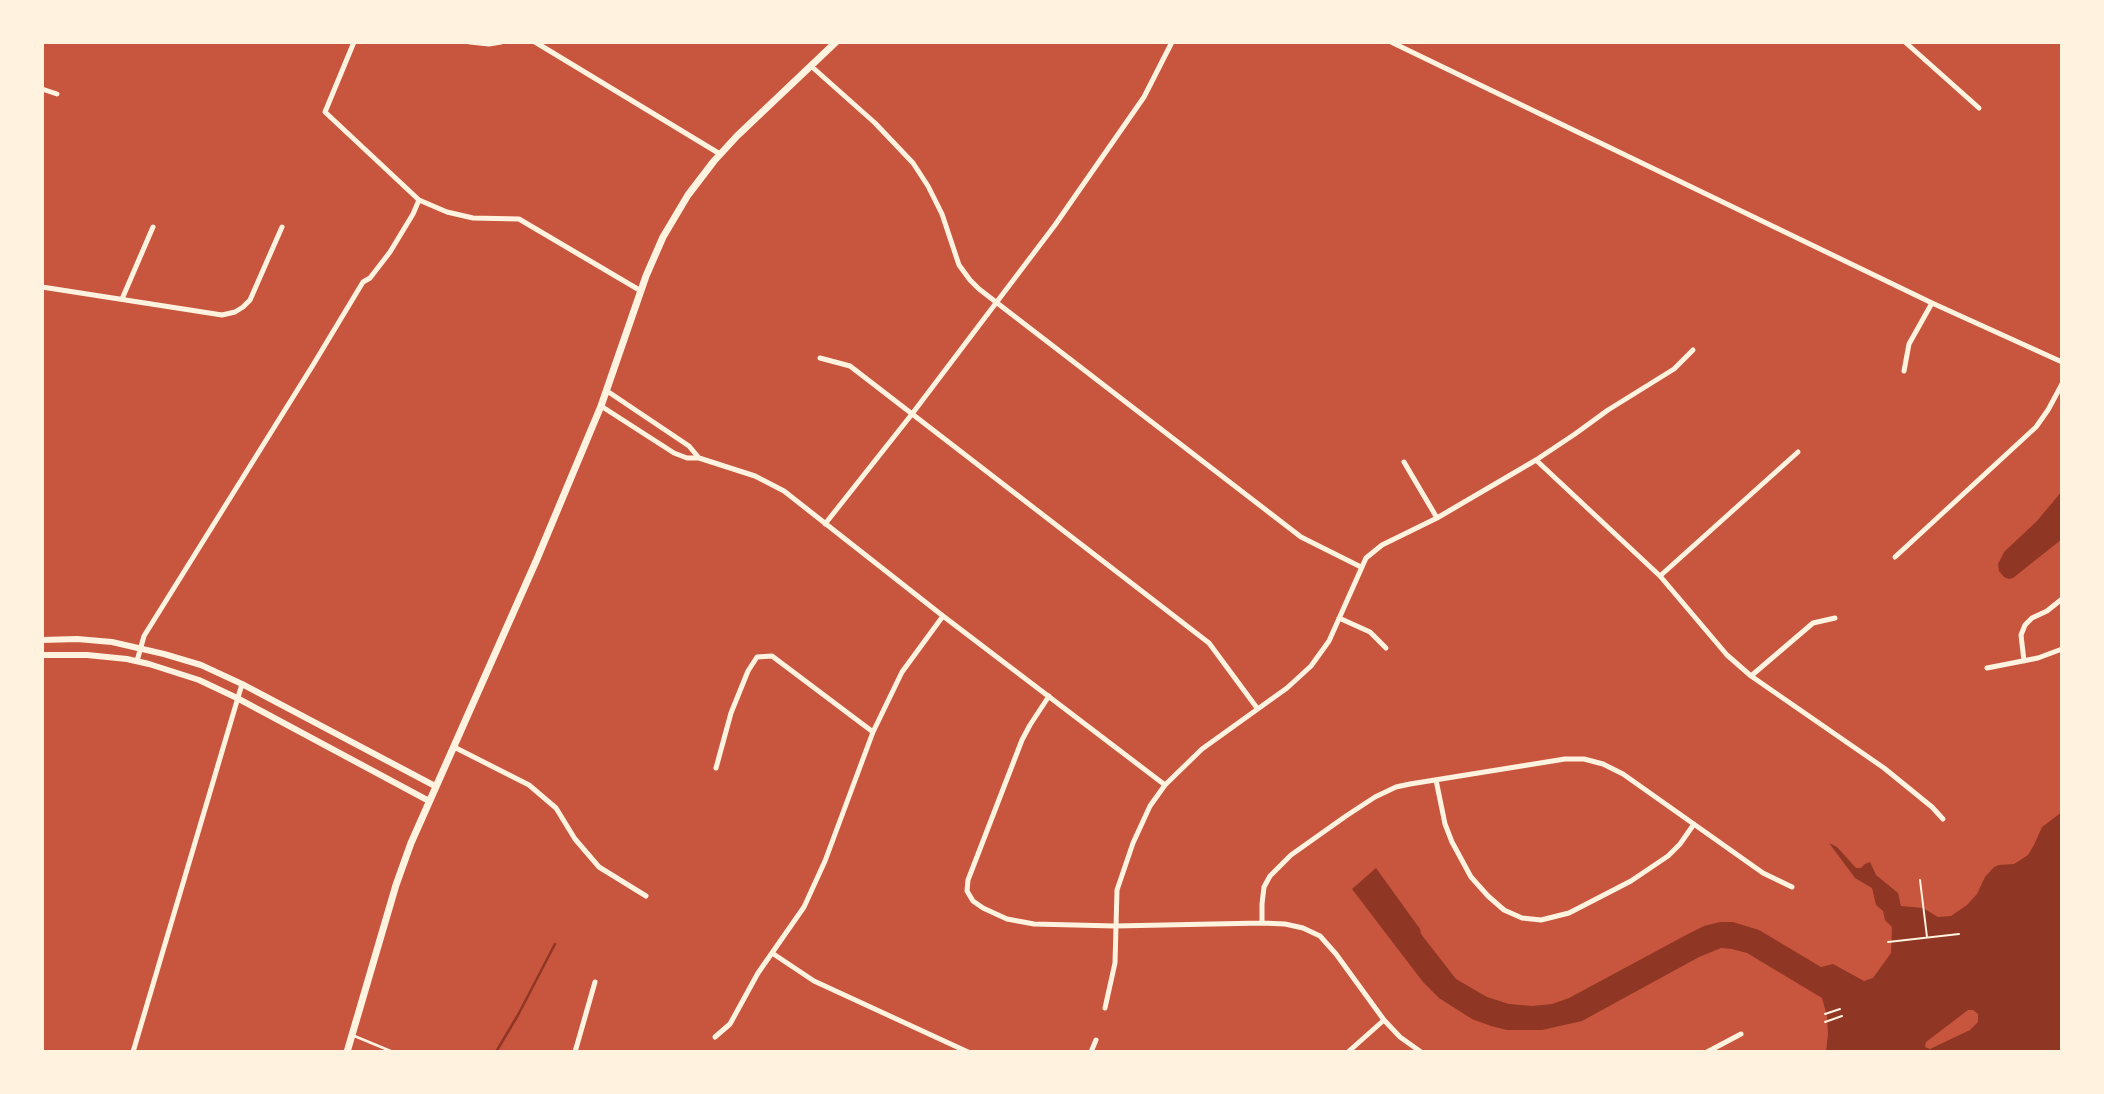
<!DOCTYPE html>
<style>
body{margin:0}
#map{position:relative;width:2104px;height:1094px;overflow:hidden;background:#c8553d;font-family:Ubuntu,sans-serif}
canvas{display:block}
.frame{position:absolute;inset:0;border:44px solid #fff3e0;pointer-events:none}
</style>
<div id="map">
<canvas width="2104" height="1094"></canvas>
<div class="frame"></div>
</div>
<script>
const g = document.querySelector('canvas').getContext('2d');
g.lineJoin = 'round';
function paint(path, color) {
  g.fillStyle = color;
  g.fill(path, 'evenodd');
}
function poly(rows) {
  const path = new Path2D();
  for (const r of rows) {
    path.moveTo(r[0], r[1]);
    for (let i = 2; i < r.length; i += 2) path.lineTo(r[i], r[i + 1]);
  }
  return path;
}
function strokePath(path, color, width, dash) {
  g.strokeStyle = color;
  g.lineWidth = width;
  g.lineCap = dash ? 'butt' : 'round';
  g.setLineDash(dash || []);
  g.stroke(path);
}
paint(poly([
 [2062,491,2062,539,2013,578,2009,579,2004,577,1999,571,1998,564,2004,552,2037,521],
 [2062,812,2062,1052,1922,1052,1919,1050,1916,1052,1826,1052,1828,1034,1827,1016,1822,998,1747,953,1732,949,1721,948,1699,957,1582,1021,1542,1030,1507,1030,1491,1026,1472,1019,1439,998,1423,982,1352,889,1376,868,1420,929,1421,934,1456,979,1487,997,1509,1004,1532,1006,1552,1004,1569,998,1688,934,1704,926,1720,922,1733,922,1759,930,1821,967,1833,964,1864,981,1873,978,1891,953,1892,927,1885,920,1883,911,1876,905,1872,888,1855,878,1829,843,1837,847,1856,868,1861,868,1865,864,1870,862,1876,875,1898,893,1901,906,1923,908,1938,917,1951,916,1967,905,1977,894,1985,877,1994,867,1999,865,2014,864,2028,855,2034,845,2042,827],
 [1968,1010,1973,1010,1978,1014,1978,1022,1970,1030,1930,1049,1925,1047,1926,1042]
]), '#8f3625');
strokePath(poly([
 [496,1052,518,1015,555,944]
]), '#8f3625', 2.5);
strokePath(poly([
 [1920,880,1927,937],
 [1888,942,1959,934],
 [1825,1014,1840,1009],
 [1825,1022,1842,1016]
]), '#fff3e0', 2);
strokePath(poly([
 [352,1035,393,1052]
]), '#fff3e0', 2.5);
strokePath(poly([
 [354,42,325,112,419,200,447,212,473,218,519,219,641,291],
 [470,42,489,44,501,42],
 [535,42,720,154],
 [1391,42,1932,303,2062,362],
 [1905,42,1979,108],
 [811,66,875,123,913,163,928,186,942,214,959,265,970,280,979,289,1301,537,1361,567],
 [42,89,57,94],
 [42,287,222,315,235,312,243,307,250,300,282,227],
 [122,299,153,227],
 [820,358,850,366,1209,643,1257,708],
 [1904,371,1909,344,1932,303],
 [607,391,689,446,699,458],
 [601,406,674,453,687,458,699,458,755,476,784,491,943,616,1165,785],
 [1536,460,1660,576,1727,655,1751,676,1884,768,1932,807,1943,819],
 [1404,462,1437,518],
 [825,524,912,414,1055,225,1144,97,1172,42],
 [1895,557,2036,427,2048,410,2062,384],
 [1660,576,1798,452],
 [1339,618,1370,632,1386,648],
 [137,661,144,636,313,365,363,282,370,278,390,252,413,214,419,200],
 [2024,661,2021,635,2025,625,2032,618,2047,611,2062,599],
 [1987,668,2038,658,2062,649],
 [1751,676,1813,623,1835,618],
 [1049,696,1030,725,1022,740,968,880,967,891,973,901,983,908,1007,919,1034,924,1115,926,1262,923,1285,924,1303,928,1320,936,1336,954,1384,1020,1400,1037,1421,1052],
 [454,747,529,785,556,808,575,839,599,867,646,896],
 [716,768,731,713,748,671,757,657,772,656,873,732],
 [1436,780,1445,824,1452,842,1471,877,1488,896,1504,910,1522,918,1541,920,1569,913,1631,881,1668,856,1680,844,1694,824],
 [1262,923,1262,904,1264,887,1270,876,1291,855,1346,816,1375,797,1396,787,1410,784,1565,759,1584,759,1603,764,1623,774,1763,873,1792,887],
 [772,953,814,981,968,1052],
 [1105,1008,1115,963,1117,890,1133,843,1150,806,1165,785,1202,749,1287,688,1311,666,1329,641,1366,558,1382,545,1437,518,1536,460,1575,434,1608,410,1674,369,1693,350],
 [715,1037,730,1024,758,973,804,907,825,861,873,732,902,672,943,616],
 [133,1052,242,684],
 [575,1052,595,982],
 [1091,1052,1096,1040],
 [1348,1052,1384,1020],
 [1707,1052,1741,1034]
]), '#fff3e0', 5);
strokePath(poly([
 [42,640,77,639,112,642,164,654,201,665,242,684,435,786],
 [42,655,87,655,127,659,149,664,199,680,237,698,429,801]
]), '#fff3e0', 6);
strokePath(poly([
 [347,1052,396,885,411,843,537,559,601,406,646,276,663,237,688,195,714,161,737,136,836,42]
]), '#fff3e0', 7);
</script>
